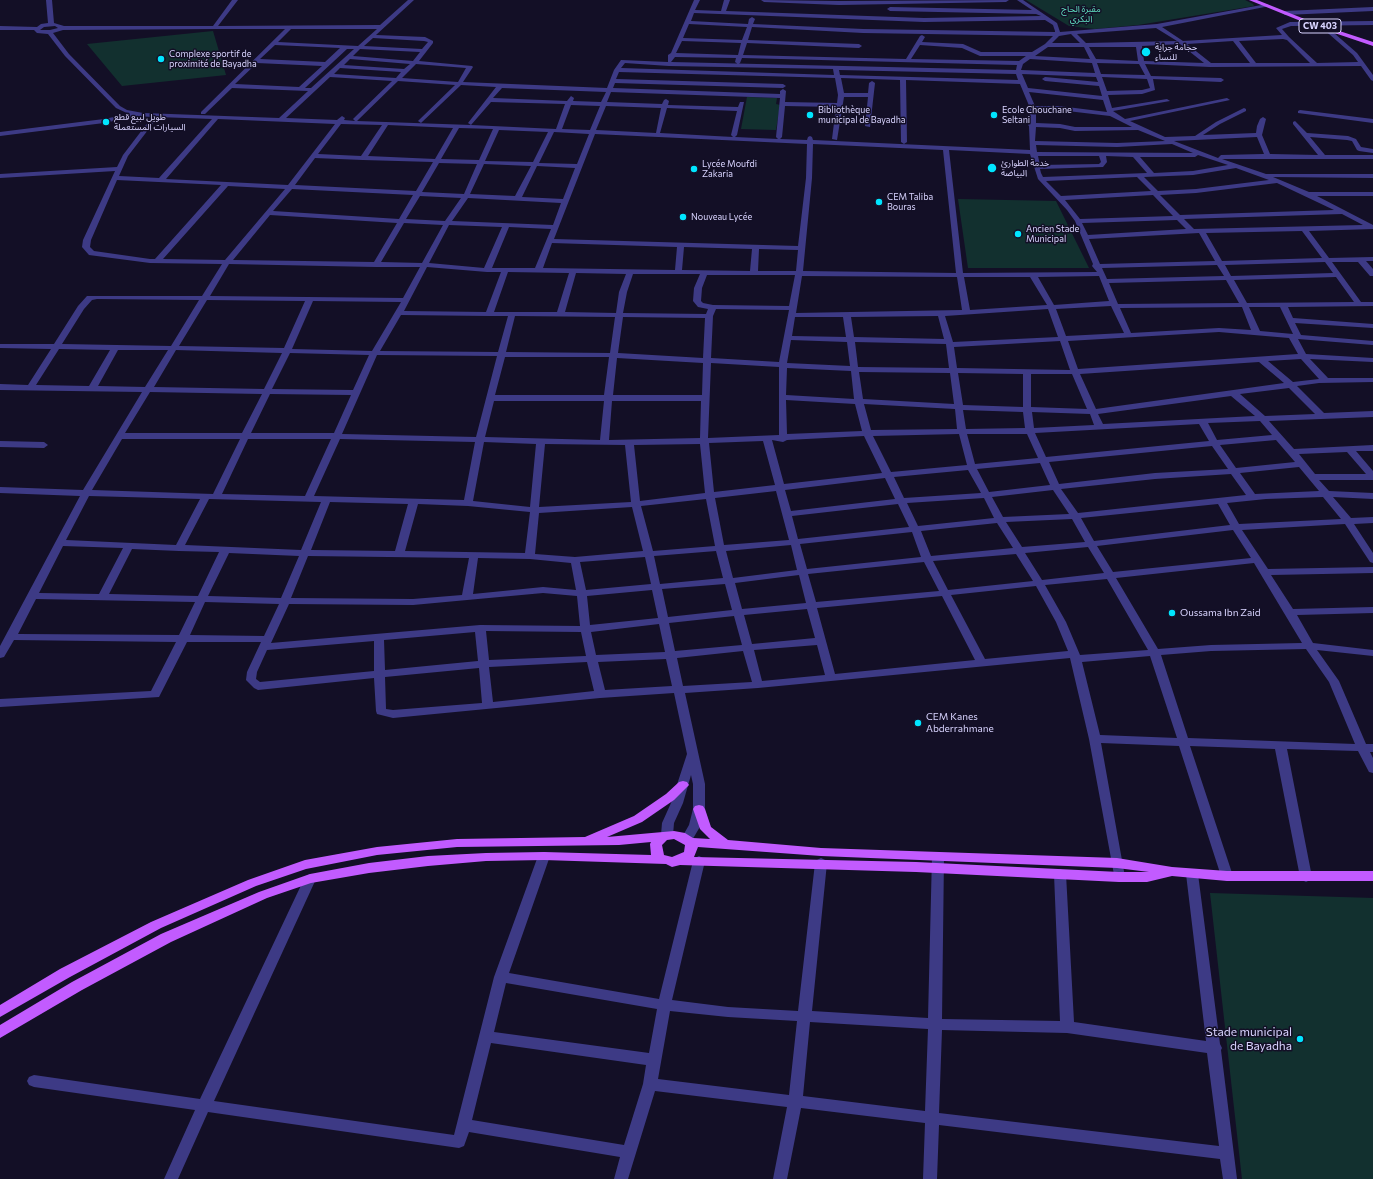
<!DOCTYPE html>
<meta charset="utf-8">
<style>
body{margin:0}
canvas{display:block;background:#130f26}
</style>
<canvas width="1373" height="1179"></canvas>
<script>
const g = document.querySelector('canvas').getContext('2d');
g.lineJoin = 'round';
function paint(path, color) {
  g.fillStyle = color;
  g.fill(path, 'evenodd');
}
function poly(rows) {
  const path = new Path2D();
  for (const r of rows) {
    path.moveTo(r[0], r[1]);
    for (let i = 2; i < r.length; i += 2) path.lineTo(r[i], r[i + 1]);
  }
  return path;
}
function strokePath(path, color, width, dash) {
  g.strokeStyle = color;
  g.lineWidth = width;
  g.lineCap = dash ? 'butt' : 'round';
  g.setLineDash(dash || []);
  g.stroke(path);
}
function drawText(font, color, halo, rows, align = 'center') {
  g.font = font + ' Commissioner,"Noto Sans Arabic",sans-serif';
  g.lineWidth = 3;
  g.setLineDash([]);
  g.textBaseline = 'middle';
  g.strokeStyle = halo;
  g.fillStyle = color;
  for (const [text, x, y, turn = 0] of rows) {
    g.save();
    g.translate(x, y);
    g.rotate((+turn || 0) * Math.PI / 180);
    g.textAlign = isNaN(turn) ? turn : align;
    if (halo) g.strokeText(text, 0, 0);
    g.fillText(text, 0, 0);
    g.restore();
  }
}
paint(poly([
 [1026,0,1245,0,1253,4,1254,6,1138,25,1095,29,1069,26],
 [213,31,226,75,122,86,87,44],
 [747,97,777,98,776,104,780,105,776,130,741,129],
 [958,199,1056,201,1089,268,968,268],
 [1210,893,1373,898,1373,1179,1242,1179]
]), '#12302f');
paint(poly([
 [46,0,52,0,54,23,64,26,213,26,232,0,238,0,218,26,380,25,408,0,414,0,376,35,425,37,433,41,433,43,419,61,472,66,473,67,463,82,607,88,614,70,621,60,668,62,668,55,671,53,694,0,700,0,695,10,721,11,724,0,730,0,726,11,924,18,1041,16,1036,14,890,11,887,9,890,7,1032,10,1017,0,1023,0,1057,23,1060,32,1157,24,1267,4,1270,6,1162,27,1183,41,1282,35,1276,28,1290,22,1373,21,1373,25,1291,26,1282,29,1289,37,1317,63,1358,62,1353,55,1321,27,1326,26,1357,53,1373,75,1373,81,1371,80,1361,66,1210,67,1145,64,1151,76,1221,78,1224,80,1221,82,1153,79,1155,90,1142,94,1108,95,1112,108,1167,99,1170,101,1113,111,1125,119,1227,98,1230,100,1130,121,1165,137,1195,136,1216,122,1244,108,1246,109,1246,111,1220,124,1203,135,1256,133,1257,126,1260,119,1263,117,1266,119,1262,135,1270,154,1318,155,1293,124,1293,122,1295,121,1307,133,1348,136,1356,139,1361,147,1373,149,1373,153,1359,151,1357,150,1352,141,1347,140,1310,137,1325,155,1373,155,1373,159,1222,159,1266,174,1373,174,1373,178,1273,177,1309,192,1373,192,1373,196,1317,196,1373,225,1373,229,1309,231,1329,258,1373,257,1373,261,1366,261,1373,269,1373,276,1370,276,1358,262,1332,262,1361,302,1373,302,1373,306,1288,307,1293,318,1373,324,1373,328,1295,323,1301,335,1373,341,1373,345,1298,339,1306,354,1373,358,1373,362,1310,359,1328,378,1373,378,1373,382,1319,383,1297,386,1324,413,1373,411,1373,417,1269,421,1294,449,1373,445,1373,451,1356,451,1373,471,1373,480,1319,480,1329,491,1373,493,1373,499,1333,497,1351,518,1373,517,1373,523,1354,524,1373,553,1373,563,1370,562,1345,524,1242,530,1268,569,1373,567,1373,573,1271,575,1293,609,1373,607,1373,613,1297,615,1313,643,1373,650,1373,656,1317,650,1339,681,1366,744,1373,744,1373,752,1370,752,1373,758,1373,773,1369,772,1358,751,1287,749,1312,877,1310,880,1306,882,1302,880,1300,877,1275,749,1190,746,1233,876,1231,879,1227,881,1223,879,1221,876,1179,746,1101,743,1125,877,1123,880,1119,882,1115,880,1089,739,1070,658,758,688,685,693,705,784,705,809,701,825,691,842,687,843,683,842,681,839,689,825,693,809,693,784,691,775,683,803,674,823,673,835,671,838,667,839,663,838,661,835,662,823,671,803,687,754,674,693,600,698,393,718,377,714,376,711,374,678,258,690,254,688,246,680,247,672,261,642,187,642,159,697,0,707,0,699,151,691,176,642,14,640,4,657,0,658,0,646,80,496,0,493,0,487,83,490,142,392,0,390,0,384,28,385,51,349,0,348,0,344,54,344,78,306,87,296,202,296,222,264,150,263,89,255,82,247,83,240,115,171,0,178,0,174,117,167,123,155,152,117,137,116,104,123,0,136,0,132,104,119,129,114,116,108,65,56,48,34,37,33,34,30,0,30,0,26,37,27,41,24,48,23,46,0],
 [694,13,924,22,1045,20,1053,25,1055,31,1055,32,863,29,753,24,755,19,752,17,749,19,748,24,691,21,694,13],
 [689,24,747,27,742,40,683,38,689,24],
 [55,26,58,28,50,30,40,30,44,27,55,26],
 [752,27,863,33,1053,36,1045,44,1032,52,981,52,963,44,922,42,925,37,922,35,920,36,906,59,743,55,747,43,859,48,862,46,859,44,748,40,752,27],
 [1156,28,1177,41,1086,43,1077,34,1156,28],
 [216,29,285,29,201,112,201,114,205,114,232,88,308,91,279,118,143,113,127,110,120,106,69,54,53,33,63,30,216,29],
 [291,29,377,29,358,46,278,42,291,29],
 [1071,34,1080,43,1052,43,1059,36,1071,34],
 [373,38,424,41,428,42,422,49,364,46,373,38],
 [1283,39,1287,40,1310,63,1256,63,1239,41,1283,39],
 [682,41,741,43,738,55,676,53,682,41],
 [1233,41,1250,63,1211,63,1187,44,1233,41],
 [1180,44,1204,63,1144,61,1142,46,1180,44],
 [275,45,340,48,325,62,260,59,275,45],
 [920,45,962,48,980,56,1026,56,1019,61,911,59,920,45],
 [1048,47,1084,47,1090,59,1035,56,1048,47],
 [1089,47,1136,47,1138,61,1096,59,1089,47],
 [347,49,354,49,311,88,305,88,347,49],
 [360,49,420,52,413,61,353,56,360,49],
 [675,57,736,58,735,62,738,64,740,63,742,58,1017,65,1016,70,671,62,675,57],
 [350,59,410,64,404,69,344,65,350,59],
 [1030,59,1092,63,1095,73,1021,70,1023,64,1030,59],
 [257,63,322,66,299,87,235,84,257,63],
 [625,63,669,66,833,69,834,75,621,68,625,63],
 [1097,63,1139,64,1145,75,1101,74,1097,63],
 [416,64,466,68,458,82,402,78,416,64],
 [340,68,401,72,396,78,334,74,340,68],
 [839,70,1016,74,1018,80,840,75,839,70],
 [619,72,835,78,838,95,837,103,785,102,786,91,783,89,780,91,780,94,613,88,615,83,783,88,786,86,783,84,616,79,619,72],
 [1022,74,1096,77,1098,82,1045,77,1042,79,1045,81,1099,86,1102,96,1028,88,1022,74],
 [330,77,392,81,354,118,353,119,355,121,344,120,345,118,342,116,337,120,286,118,330,77],
 [1102,77,1147,79,1150,88,1142,90,1107,91,1102,77],
 [841,78,900,80,901,142,904,144,907,142,906,80,1020,84,1030,108,1029,124,1028,125,1029,126,1030,150,813,140,812,137,810,136,808,137,807,140,780,139,782,137,785,106,836,107,832,139,837,140,844,97,868,97,865,126,870,127,875,83,872,81,869,83,868,93,844,93,841,78],
 [398,81,455,85,419,120,418,121,421,123,461,85,496,87,468,123,471,125,357,121,398,81],
 [502,88,606,92,601,102,573,101,574,98,571,96,567,101,493,98,502,88],
 [611,92,780,98,776,137,778,139,735,137,737,135,744,102,740,102,738,107,668,105,669,101,666,99,664,100,662,104,607,102,611,92],
 [1029,92,1103,100,1107,112,1059,106,1035,106,1029,92],
 [491,102,565,104,556,129,471,125,491,102],
 [571,105,600,106,590,130,562,129,571,105],
 [606,106,661,108,656,133,596,130,606,106],
 [667,108,737,111,731,135,733,137,660,133,667,108],
 [1036,110,1059,110,1110,116,1132,127,1075,127,1060,124,1036,123,1036,110],
 [158,117,212,119,159,178,119,176,128,156,158,117],
 [218,119,335,124,288,185,166,179,218,119],
 [341,124,382,125,361,156,318,154,341,124],
 [388,125,453,128,435,159,368,156,388,125],
 [1036,127,1060,128,1075,131,1138,130,1165,141,1117,143,1035,141,1036,127],
 [459,128,493,129,479,160,441,159,459,128],
 [499,130,548,132,533,162,485,161,499,130],
 [554,132,589,134,577,164,539,163,554,132],
 [595,134,807,144,806,178,798,246,554,239,595,134],
 [1257,137,1264,154,1221,155,1218,158,1174,141,1257,137],
 [813,144,943,150,956,273,803,271,812,178,813,144],
 [1172,144,1193,153,1037,152,1036,145,1117,147,1172,144],
 [949,150,1030,154,1038,179,1067,210,1075,221,1093,264,1092,266,1097,272,963,273,949,150],
 [1198,155,1228,165,1193,171,1154,173,1140,157,1195,157,1198,155],
 [1038,156,1099,156,1101,162,1099,164,1040,165,1038,156],
 [1106,156,1133,157,1147,173,1043,177,1041,173,1040,169,1103,167,1107,162,1106,156],
 [315,158,363,160,433,162,416,191,295,185,315,158],
 [439,163,477,164,464,194,422,192,439,163],
 [484,164,531,166,515,196,470,194,484,164],
 [537,166,575,168,563,199,522,197,537,166],
 [1236,168,1269,180,1196,189,1158,191,1144,177,1193,175,1236,168],
 [1137,177,1151,191,1061,196,1046,181,1137,177],
 [117,180,221,185,155,259,150,259,94,251,90,247,91,240,117,180],
 [1277,183,1334,210,1180,215,1160,195,1196,193,1277,183],
 [228,186,285,189,225,260,163,259,228,186],
 [292,189,413,195,399,219,273,211,292,189],
 [1153,195,1173,216,1080,219,1065,200,1153,195],
 [420,196,461,198,445,221,406,219,420,196],
 [468,198,561,203,553,225,452,221,468,198],
 [1342,214,1363,225,1194,229,1184,219,1342,214],
 [270,215,397,223,374,262,233,260,270,215],
 [1177,220,1186,229,1088,235,1082,223,1177,220],
 [404,223,443,225,422,263,381,262,404,223],
 [449,225,502,227,484,268,429,263,449,225],
 [509,227,551,229,535,268,492,268,509,227],
 [1302,231,1322,258,1222,261,1206,233,1302,231],
 [1199,233,1215,261,1100,264,1089,239,1199,233],
 [552,243,677,247,675,270,543,268,552,243],
 [684,247,752,249,750,271,682,270,684,247],
 [759,249,798,250,796,271,758,271,759,249],
 [1325,262,1333,273,1231,276,1225,265,1325,262],
 [229,264,376,267,420,267,403,298,210,296,229,264],
 [1217,265,1224,276,1107,279,1102,268,1217,265],
 [427,267,487,272,501,272,486,312,404,311,427,267],
 [508,272,569,273,557,312,494,312,508,272],
 [576,273,626,274,619,292,616,313,565,312,576,273],
 [633,274,700,274,694,288,693,301,698,307,708,309,706,314,623,313,627,292,633,274],
 [707,275,795,275,789,306,713,305,703,303,701,301,702,288,707,275],
 [802,276,957,277,962,310,796,313,802,276],
 [1099,276,1109,301,1054,305,1038,277,1099,276],
 [964,277,1030,277,1047,305,970,310,964,277],
 [1336,277,1354,302,1247,303,1234,280,1336,277],
 [1226,280,1239,303,1118,304,1109,283,1226,280],
 [97,299,199,300,171,346,62,344,84,309,92,300,97,299],
 [207,300,305,301,284,348,179,346,207,300],
 [313,301,401,302,372,351,292,349,313,301],
 [1111,306,1124,333,1066,336,1056,309,1111,306],
 [1242,307,1251,330,1219,328,1131,333,1120,308,1242,307],
 [1249,307,1280,307,1293,334,1260,331,1249,307],
 [716,309,789,310,779,362,711,358,713,316,716,309],
 [1048,309,1058,337,953,342,945,316,1048,309],
 [401,315,489,316,508,316,498,352,380,351,401,315],
 [515,316,615,317,610,353,506,352,515,316],
 [938,316,944,339,854,337,851,317,938,316],
 [623,317,705,318,703,358,618,353,623,317],
 [795,317,843,317,846,337,792,336,795,317],
 [1219,332,1289,338,1298,354,1078,369,1068,341,1219,332],
 [791,340,847,342,850,366,787,363,791,340],
 [1060,341,1070,370,957,368,954,347,1060,341],
 [855,342,946,344,949,368,858,367,855,342],
 [59,349,110,350,89,386,36,385,59,349],
 [118,350,168,350,145,387,98,386,118,350],
 [176,350,282,353,264,389,154,387,176,350],
 [290,353,369,355,353,390,272,389,290,353],
 [377,355,497,356,476,437,342,434,377,355],
 [505,357,609,357,604,395,495,395,505,357],
 [617,358,703,363,702,395,613,395,617,358],
 [1301,359,1319,379,1293,382,1268,361,1301,359],
 [1259,362,1284,383,1096,409,1080,374,1259,362],
 [711,363,779,367,779,435,708,438,711,363],
 [787,368,851,371,854,399,786,395,787,368],
 [859,372,950,373,954,404,863,399,859,372],
 [958,373,1023,374,1023,407,963,405,958,373],
 [1031,374,1072,374,1087,409,1031,407,1031,374],
 [1289,388,1315,414,1265,416,1240,394,1289,388],
 [150,392,262,394,242,433,125,433,150,392],
 [270,394,351,395,334,433,251,433,270,394],
 [1231,396,1255,416,1103,424,1098,414,1231,396],
 [786,400,855,404,862,431,787,434,786,400],
 [494,401,604,401,600,440,485,437,494,401],
 [612,401,701,401,700,438,609,440,612,401],
 [864,404,955,409,957,429,871,430,864,404],
 [963,410,1023,412,1025,428,966,429,963,410],
 [1032,412,1090,414,1094,425,1034,428,1032,412],
 [1260,421,1272,435,1217,440,1208,423,1260,421],
 [1199,424,1209,441,1046,457,1035,433,1199,424],
 [959,434,967,465,891,472,873,436,959,434],
 [967,434,1027,434,1038,458,975,464,967,434],
 [864,436,882,473,784,484,772,440,783,442,787,440,864,436],
 [122,439,240,439,213,494,92,490,122,439],
 [248,439,331,439,305,496,222,494,248,439],
 [340,439,475,442,464,500,314,496,340,439],
 [1276,440,1295,462,1236,468,1220,445,1276,440],
 [763,441,775,485,714,492,709,443,763,441],
 [484,442,536,444,530,507,473,501,484,442],
 [545,444,625,445,631,502,539,507,545,444],
 [700,444,705,493,640,501,634,445,700,444],
 [1212,446,1228,469,1155,473,1059,484,1049,462,1212,446],
 [1347,452,1366,474,1315,474,1299,454,1347,452],
 [1040,463,1050,485,989,492,977,469,1040,463],
 [1299,467,1319,491,1255,494,1240,473,1299,467],
 [968,470,981,493,904,498,894,477,968,470],
 [1231,474,1246,495,1078,513,1061,489,1155,479,1231,474],
 [885,478,895,499,791,511,785,490,885,478],
 [1053,490,1069,514,1003,517,992,497,1053,490],
 [776,491,789,540,724,545,715,498,776,491],
 [89,496,200,499,176,545,66,540,89,496],
 [1323,497,1341,519,1239,524,1227,503,1266,499,1323,497],
 [984,498,994,518,918,526,907,503,984,498],
 [209,499,321,502,301,550,185,545,209,499],
 [706,499,715,546,653,551,641,506,706,499],
 [330,502,408,504,395,551,311,550,330,502],
 [418,504,468,506,530,512,525,553,405,551,418,504],
 [898,504,909,527,798,539,792,516,898,504],
 [1218,504,1230,525,1094,541,1081,518,1218,504],
 [632,507,643,551,575,557,535,554,539,513,632,507],
 [1072,519,1085,542,1022,547,1006,522,1072,519],
 [997,523,1013,548,931,556,921,531,997,523],
 [1233,530,1251,558,1113,572,1097,546,1233,530],
 [912,532,921,557,807,569,800,544,912,532],
 [791,545,797,570,733,578,726,551,791,545],
 [63,546,123,548,99,594,39,593,63,546],
 [1088,547,1104,573,1042,580,1025,553,1088,547],
 [132,549,179,551,219,552,198,596,109,594,132,549],
 [716,551,723,578,660,584,654,556,716,551],
 [229,553,299,556,281,598,208,596,229,553],
 [1016,554,1033,581,948,590,933,561,1016,554],
 [308,556,469,558,462,595,413,599,291,598,308,556],
 [645,557,651,584,586,590,580,562,645,557],
 [478,558,530,559,571,563,576,590,543,587,473,594,478,558],
 [924,562,939,591,816,602,808,574,924,562],
 [1254,563,1302,643,1211,645,1158,649,1116,578,1254,563],
 [799,575,806,603,742,609,735,583,799,575],
 [1107,579,1148,650,1080,655,1066,622,1045,585,1107,579],
 [725,584,732,610,668,617,662,589,725,584],
 [1036,586,1056,622,1068,651,985,659,951,595,1036,586],
 [652,590,658,618,590,625,587,596,652,590],
 [543,593,577,596,580,626,480,625,271,643,289,604,413,605,543,593],
 [942,596,975,660,835,674,817,608,942,596],
 [36,599,195,602,179,635,18,634,36,599],
 [205,602,279,604,264,636,190,635,205,602],
 [807,609,815,638,752,644,744,615,807,609],
 [734,616,742,645,675,651,669,623,734,616],
 [659,624,665,652,596,655,591,632,659,624],
 [486,631,581,632,586,656,489,660,486,631],
 [475,632,478,661,385,670,384,640,475,632],
 [374,641,374,671,260,682,256,679,257,672,267,650,374,641],
 [817,645,825,675,762,681,754,650,817,645],
 [1306,649,1329,682,1355,744,1188,738,1161,655,1211,651,1306,649],
 [743,651,752,682,683,686,677,658,743,651],
 [1150,656,1177,738,1100,735,1082,662,1150,656],
 [666,659,672,686,605,690,598,662,666,659],
 [587,662,594,691,493,702,489,667,587,662],
 [479,668,482,703,393,710,386,709,385,677,479,668],
 [761,0,839,1,1009,0,1006,2,839,5,764,2,761,0],
 [1373,7,1373,11,1285,15,1282,13,1285,11,1373,7],
 [1300,110,1373,119,1373,123,1298,113,1298,111,1300,110],
 [0,441,44,442,48,445,44,448,0,447,0,441],
 [544,852,548,853,550,856,509,973,659,999,693,861,695,858,699,856,703,858,705,861,672,1000,728,1007,798,1011,815,863,817,860,821,858,825,860,827,863,812,1011,928,1018,932,856,934,853,938,852,942,853,944,856,942,1019,1060,1021,1054,874,1056,871,1060,869,1064,871,1066,874,1074,1022,1206,1041,1186,874,1188,871,1192,869,1196,871,1198,874,1220,1044,1222,1048,1221,1050,1237,1179,1223,1179,1220,1159,939,1125,937,1179,923,1179,925,1123,801,1108,787,1179,773,1179,787,1107,655,1091,628,1179,614,1179,620,1157,469,1132,464,1146,459,1148,208,1112,178,1179,164,1179,195,1110,34,1087,29,1085,27,1081,29,1077,34,1075,200,1099,304,879,306,876,310,874,314,876,316,879,214,1101,454,1135,494,977,538,856,540,853,544,852],
 [506,983,657,1009,649,1053,494,1032,506,983],
 [670,1011,728,1017,797,1021,789,1095,658,1079,670,1011],
 [810,1022,928,1029,925,1111,803,1096,810,1022],
 [942,1030,1067,1033,1207,1053,1219,1146,939,1113,942,1030],
 [491,1043,646,1065,643,1084,624,1145,472,1120,491,1043]
]), '#3d3a85');
paint(poly([
 [1249,0,1257,0,1312,22,1373,42,1373,46,1308,24,1249,0],
 [683,781,687,782,689,785,674,800,642,822,607,837,674,831,685,833,693,838,710,839,700,829,693,809,695,806,699,805,703,806,705,809,711,827,728,840,821,848,1117,858,1172,867,1227,871,1373,871,1373,881,1227,881,1172,876,1147,882,1119,882,916,872,680,865,672,867,666,864,544,860,486,861,428,866,369,873,311,883,267,898,171,942,82,990,0,1038,0,1025,72,982,161,934,259,892,310,874,369,863,428,856,486,853,544,852,651,855,650,844,651,842,619,845,457,847,377,855,306,869,256,886,161,928,70,977,0,1017,0,1005,60,969,151,922,248,880,305,860,377,847,457,839,585,837,634,816,666,794,679,782,683,781],
 [674,839,685,845,684,852,672,857,664,855,662,845,667,840,674,839],
 [698,847,821,856,1117,868,1149,872,1119,872,916,862,694,857,698,847]
]), '#c25bff');
for (const [x, y, r, color] of [
 [1146,52,5,"#00e5ff"],
 [161,59,4,"#00e5ff"],
 [810,115,4,"#00e5ff"],
 [994,115,4,"#00e5ff"],
 [106,122,4,"#00e5ff"],
 [992,168,5,"#00e5ff"],
 [694,169,4,"#00e5ff"],
 [879,202,4,"#00e5ff"],
 [683,217,4,"#00e5ff"],
 [1018,234,4,"#00e5ff"],
 [1172,613,4,"#00e5ff"],
 [918,723,4,"#00e5ff"],
 [1300,1039,4,"#00e5ff"]
]) {
  const dot = new Path2D();
  dot.arc(x, y, r, 0, 2 * Math.PI);
  g.fillStyle = color;
  g.fill(dot);
  strokePath(dot, '#130f26', 1.5);
}
drawText('9px', '#5fe0c0', '#130f26', [
 ["مقبرة الحاج",1081,9],
 ["البكري",1081,19]
]);
for (const [x, y, w] of [
 [1320,26,42]
]) {
  const box = new Path2D();
  box.roundRect(x - w / 2, y - 7, w, 14, 3);
  g.fillStyle = '#130f26';
  g.fill(box);
  strokePath(box, '#d9d4ff', 1);
}
drawText('bold 9px', '#d9d4ff', null, [
 ["CW 403",1320,26]
]);
drawText('9px', '#d9d4ff', '#130f26', [
 ["حجامة جراية",1155,47],
 ["للنساء",1155,57],
 ["Complexe sportif de",169,54],
 ["proximité de Bayadha",169,64],
 ["Bibliothèque",818,110],
 ["municipal de Bayadha",818,120],
 ["Ecole Chouchane",1002,110],
 ["Seltani",1002,120],
 ["طويل لبيع قطع",114,117],
 ["السيارات المستعملة",114,127],
 ["خدمة الطوارئ",1001,163],
 ["البياضة",1001,173],
 ["Lycée Moufdi",702,164],
 ["Zakaria",702,174],
 ["CEM Taliba",887,197],
 ["Bouras",887,207],
 ["Nouveau Lycée",691,217],
 ["Ancien Stade",1026,229],
 ["Municipal",1026,239]
], 'left');
drawText('10px', '#d9d4ff', '#130f26', [
 ["Oussama Ibn Zaid",1180,613],
 ["CEM Kanes",926,717],
 ["Abderrahmane",926,729]
], 'left');
drawText('12px', '#d9d4ff', '#130f26', [
 ["Stade municipal",1292,1032],
 ["de Bayadha",1292,1046]
], 'right');
</script>
